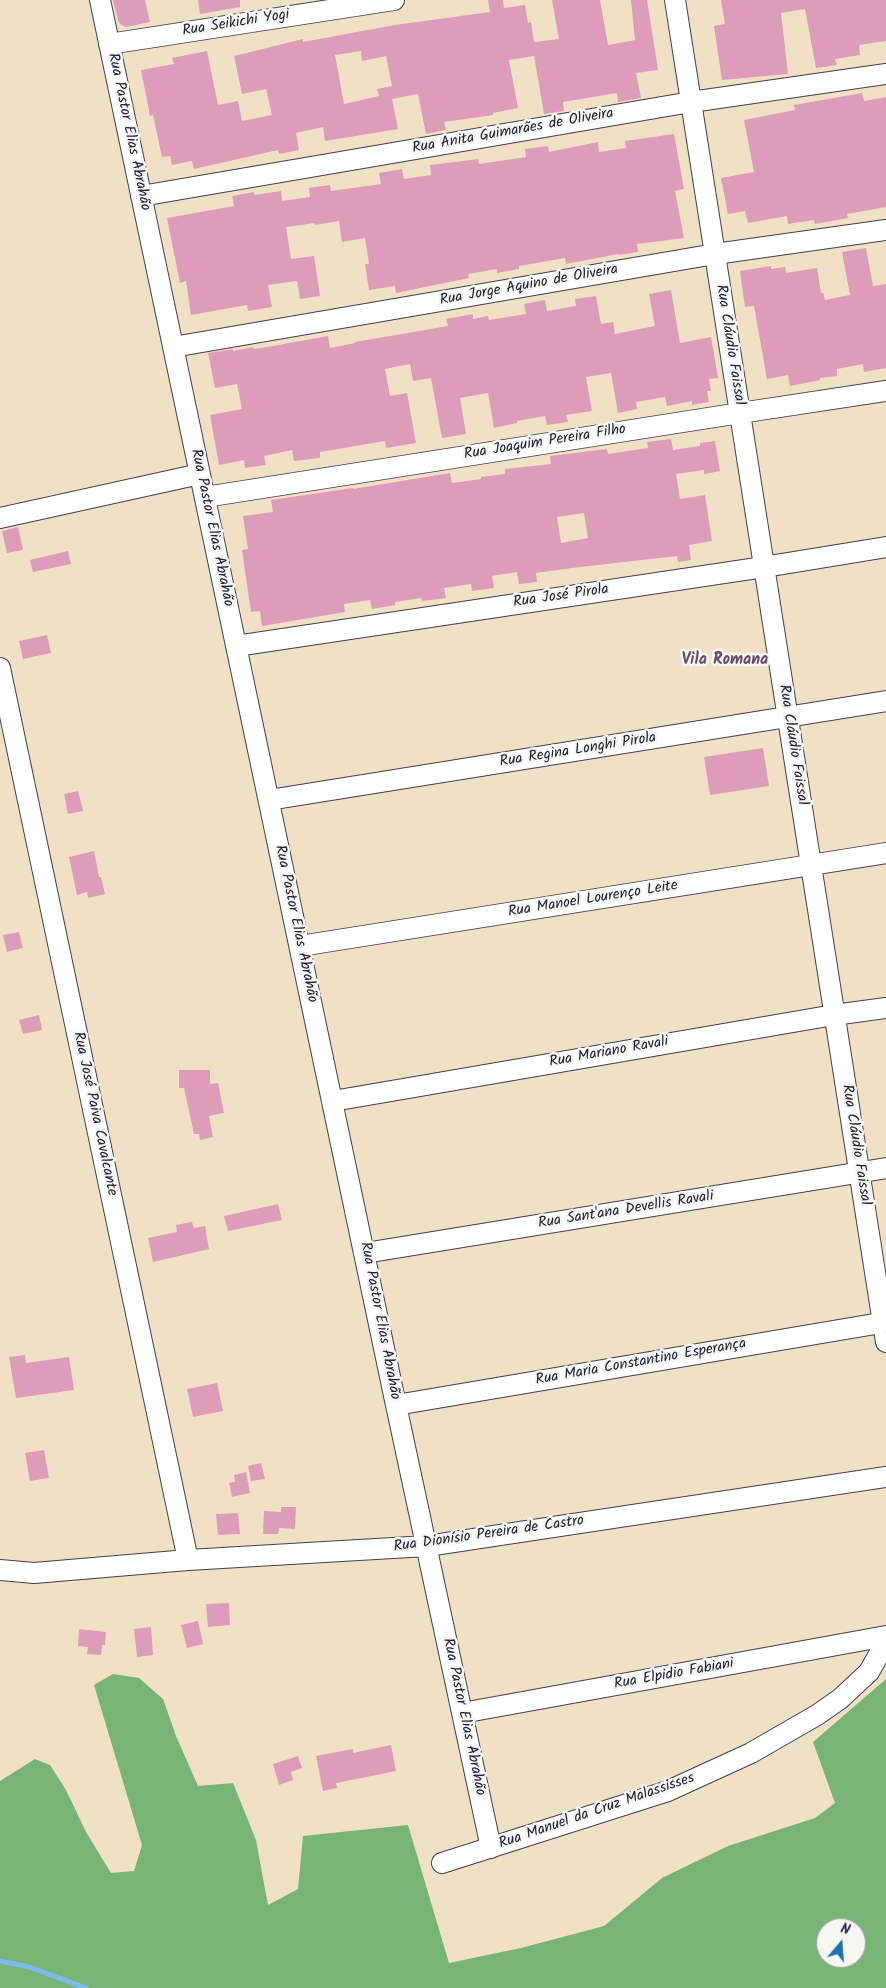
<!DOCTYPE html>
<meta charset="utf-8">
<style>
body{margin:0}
#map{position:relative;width:886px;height:1988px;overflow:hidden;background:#f0e1c5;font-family:Kalam,sans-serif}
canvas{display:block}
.north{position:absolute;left:816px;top:1918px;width:50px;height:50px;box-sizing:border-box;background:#f6f6f2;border:1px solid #a1a1a9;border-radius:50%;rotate:18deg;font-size:14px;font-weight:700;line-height:20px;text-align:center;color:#22223b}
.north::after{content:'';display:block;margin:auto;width:18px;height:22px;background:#1f6fb2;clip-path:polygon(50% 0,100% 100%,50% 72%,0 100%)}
</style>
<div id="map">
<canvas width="886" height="1988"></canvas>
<div class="north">N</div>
</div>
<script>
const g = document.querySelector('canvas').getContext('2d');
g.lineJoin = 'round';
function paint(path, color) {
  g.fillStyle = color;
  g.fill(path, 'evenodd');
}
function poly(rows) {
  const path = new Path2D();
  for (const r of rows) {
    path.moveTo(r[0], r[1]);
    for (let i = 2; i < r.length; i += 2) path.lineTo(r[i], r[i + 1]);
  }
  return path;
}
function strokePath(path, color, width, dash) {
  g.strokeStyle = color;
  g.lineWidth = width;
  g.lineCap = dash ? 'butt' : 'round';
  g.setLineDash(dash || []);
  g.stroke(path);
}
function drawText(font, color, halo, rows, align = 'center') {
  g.font = font + ' Kalam,sans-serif';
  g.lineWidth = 5;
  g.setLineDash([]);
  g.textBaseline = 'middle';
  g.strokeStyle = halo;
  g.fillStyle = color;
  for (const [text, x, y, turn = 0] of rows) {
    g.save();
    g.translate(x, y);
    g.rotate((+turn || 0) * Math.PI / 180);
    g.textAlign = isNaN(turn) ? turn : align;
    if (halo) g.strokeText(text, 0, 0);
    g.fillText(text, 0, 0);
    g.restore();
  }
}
paint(poly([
 [113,1674,139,1678,163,1699,176,1736,198,1786,233,1783,256,1840,268,1905,298,1889,303,1836,408,1825,449,1963,521,1948,604,1926,662,1878,728,1846,815,1818,835,1803,813,1742,886,1679,886,1988,0,1988,0,1781,35,1759,50,1765,66,1790,86,1832,111,1873,134,1871,142,1845,94,1685],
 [826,1928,856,1928,856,1958,826,1958]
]), '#78b574');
strokePath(poly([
 [0,1961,29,1967,86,1988]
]), '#7cbbf0', 5);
paint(poly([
 [113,0,145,0,150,22,126,27,120,24,118,20],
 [198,0,240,0,240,7,200,14],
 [488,0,503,0,504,8,525,5,528,23,531,22,534,42,559,39,552,0,600,0,608,45,635,40,631,0,647,0,658,70,636,73,641,98,618,102,617,93,563,102,564,111,544,114,534,56,509,60,518,108,493,113,493,115,444,122,446,130,426,134,418,94,392,99,398,129,325,141,323,127,296,133,299,150,279,154,278,150,194,169,192,161,172,165,170,156,162,157,153,115,150,116,141,70,174,64,172,58,207,51,218,105,238,101,242,121,272,115,266,89,242,94,234,56,303,39,303,42,395,25,490,12],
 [361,51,362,61,386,56,392,86,377,89,379,96,344,104,335,55],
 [721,0,886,0,886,41,859,45,860,55,835,59,837,65,816,68,805,9,781,13,788,74,722,80,714,26,725,24],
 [862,93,864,101,886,97,886,207,847,214,848,218,815,224,814,220,788,224,787,216,748,223,745,211,728,214,721,178,754,172,744,120,795,110,794,105],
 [674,134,684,189,675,191,684,238,637,244,638,252,618,255,618,254,566,264,565,258,519,266,519,269,497,273,497,269,468,274,469,278,396,293,395,286,369,290,365,264,369,264,365,238,342,242,339,221,315,225,315,223,286,227,291,259,314,256,320,296,300,299,297,281,268,285,272,307,248,311,247,305,191,315,186,281,180,283,167,218,234,206,232,196,254,192,254,195,281,191,282,201,310,197,309,188,330,185,331,191,381,184,379,173,402,169,404,179,431,175,430,165,478,159,479,164,526,157,525,149,548,146,549,152,598,142,599,152,626,148,625,141],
 [866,248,873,286,886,284,886,368,864,372,863,364,837,369,837,376,820,378,820,380,790,386,788,375,767,379,754,306,745,307,740,271,771,266,771,269,785,267,786,273,817,268,821,293,823,293,825,300,850,295,842,252],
 [671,290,680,343,711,337,718,378,709,379,711,391,707,391,709,402,692,405,692,401,667,406,665,397,636,402,637,409,618,413,611,373,586,377,592,411,566,415,568,422,547,425,545,416,517,421,517,423,494,428,488,393,460,398,466,434,442,438,431,378,413,381,410,364,385,369,390,396,407,393,416,443,386,448,385,441,320,452,320,458,294,461,292,450,264,456,266,465,245,468,244,460,219,465,210,415,242,409,237,384,215,388,208,353,233,349,233,351,253,347,254,349,267,347,328,336,330,348,355,343,355,342,448,326,446,319,473,314,473,319,488,316,489,320,526,314,524,304,545,300,547,311,576,306,575,299,596,296,601,324,613,322,615,334,655,326,649,294],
 [671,439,673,450,700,446,700,443,715,441,720,471,704,474,704,470,676,474,680,499,705,495,712,541,689,545,691,560,678,562,677,556,572,568,536,573,537,582,519,584,517,572,492,576,494,588,472,591,471,584,444,588,446,598,422,601,421,598,395,602,395,605,372,609,370,600,344,604,345,612,262,626,260,611,251,612,242,550,248,549,243,516,273,512,271,500,353,488,353,489,450,473,452,483,481,479,481,477,505,474,505,469,551,464,550,456,607,449,608,454,648,448,647,442],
 [584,513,588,538,561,543,557,517],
 [18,527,23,550,7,553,2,531],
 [68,551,71,564,33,572,30,560],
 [47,635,51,653,23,659,19,641],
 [763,748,769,786,710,795,704,757],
 [78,791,83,811,68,814,64,794],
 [94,851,99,877,101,877,105,894,88,898,87,892,77,895,69,857],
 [19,932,23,948,7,952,3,935],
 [39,1015,42,1030,23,1034,19,1020],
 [179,1070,210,1070,210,1084,218,1083,224,1113,209,1116,213,1137,200,1140,199,1134,194,1134,184,1088,179,1088],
 [278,1204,282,1220,228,1231,224,1216],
 [192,1222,194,1228,205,1226,209,1249,153,1262,148,1238,177,1232,176,1225],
 [25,1355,26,1363,69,1357,74,1390,16,1398,9,1357],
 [217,1383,223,1411,193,1417,187,1389],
 [44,1450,49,1478,30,1481,25,1453],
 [261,1463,265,1479,251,1481,248,1466],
 [246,1472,250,1493,232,1497,229,1483,235,1482,234,1475],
 [281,1507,296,1507,295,1529,279,1528,278,1534,263,1534,264,1511,281,1512],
 [238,1513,240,1534,218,1535,216,1514],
 [229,1603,230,1625,208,1627,206,1604],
 [198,1621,203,1644,187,1648,181,1625],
 [151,1627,153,1655,137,1657,134,1629],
 [79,1629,106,1632,105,1645,102,1645,101,1655,87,1654,88,1647,78,1646],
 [391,1745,396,1771,336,1783,337,1788,323,1791,316,1756,353,1749,353,1753],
 [298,1756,302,1768,291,1772,293,1780,279,1785,273,1764]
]), '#dd9dba');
const minor = poly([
 [100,0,396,1405,491,1848],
 [675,0,886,1342],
 [109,44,394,0],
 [141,196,691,102,886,74],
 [173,347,715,254,886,230],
 [205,497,740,413,886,391],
 [0,518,200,474],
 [236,646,764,567,886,547],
 [0,668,188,1560],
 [269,800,886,701],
 [300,946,886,853],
 [333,1101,834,1015,886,1008],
 [365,1253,886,1168],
 [396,1405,886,1322],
 [0,1570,34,1573,188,1560,427,1546,886,1477],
 [462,1713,886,1636],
 [442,1863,668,1791,751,1753,817,1715,840,1699,869,1672,886,1642]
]);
strokePath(minor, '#413f50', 22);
strokePath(minor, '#fff', 20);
drawText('15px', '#22223b', '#f6f6f2', [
 ["Rua Seikichi Yogi",236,24,-9],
 ["Rua Pastor Elias Abrahão",128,132,78],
 ["Rua Anita Guimarães de Oliveira",513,132,-10],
 ["Rua Jorge Aquino de Oliveira",529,286,-10],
 ["Rua Cláudio Faissal",729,345,81],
 ["Rua Joaquim Pereira Filho",545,443,-9],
 ["Rua Pastor Elias Abrahão",211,528,78],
 ["Rua José Pirola",561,597,-8],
 ["Rua Cláudio Faissal",792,745,81],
 ["Rua Regina Longhi Pirola",578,751,-9],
 ["Rua Manoel Lourenço Leite",593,900,-9],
 ["Rua Pastor Elias Abrahão",295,924,78],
 ["Rua Mariano Ravali",609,1053,-10],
 ["Rua José Paiva Cavalcante",94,1114,78],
 ["Rua Cláudio Faissal",855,1145,81],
 ["Rua Sant'ana Devellis Ravali",626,1211,-9],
 ["Rua Pastor Elias Abrahão",379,1321,79],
 ["Rua Maria Constantino Esperança",641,1363,-10],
 ["Rua Dionísio Pereira de Castro",489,1535,-8],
 ["Rua Elpidio Fabiani",674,1675,-10],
 ["Rua Pastor Elias Abrahão",463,1717,78],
 ["Rua Manuel da Cruz Malassisses",597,1812,-19]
]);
drawText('bold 16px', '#634d67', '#f6f6f2', [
 ["Vila Romana",725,661]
]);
</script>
